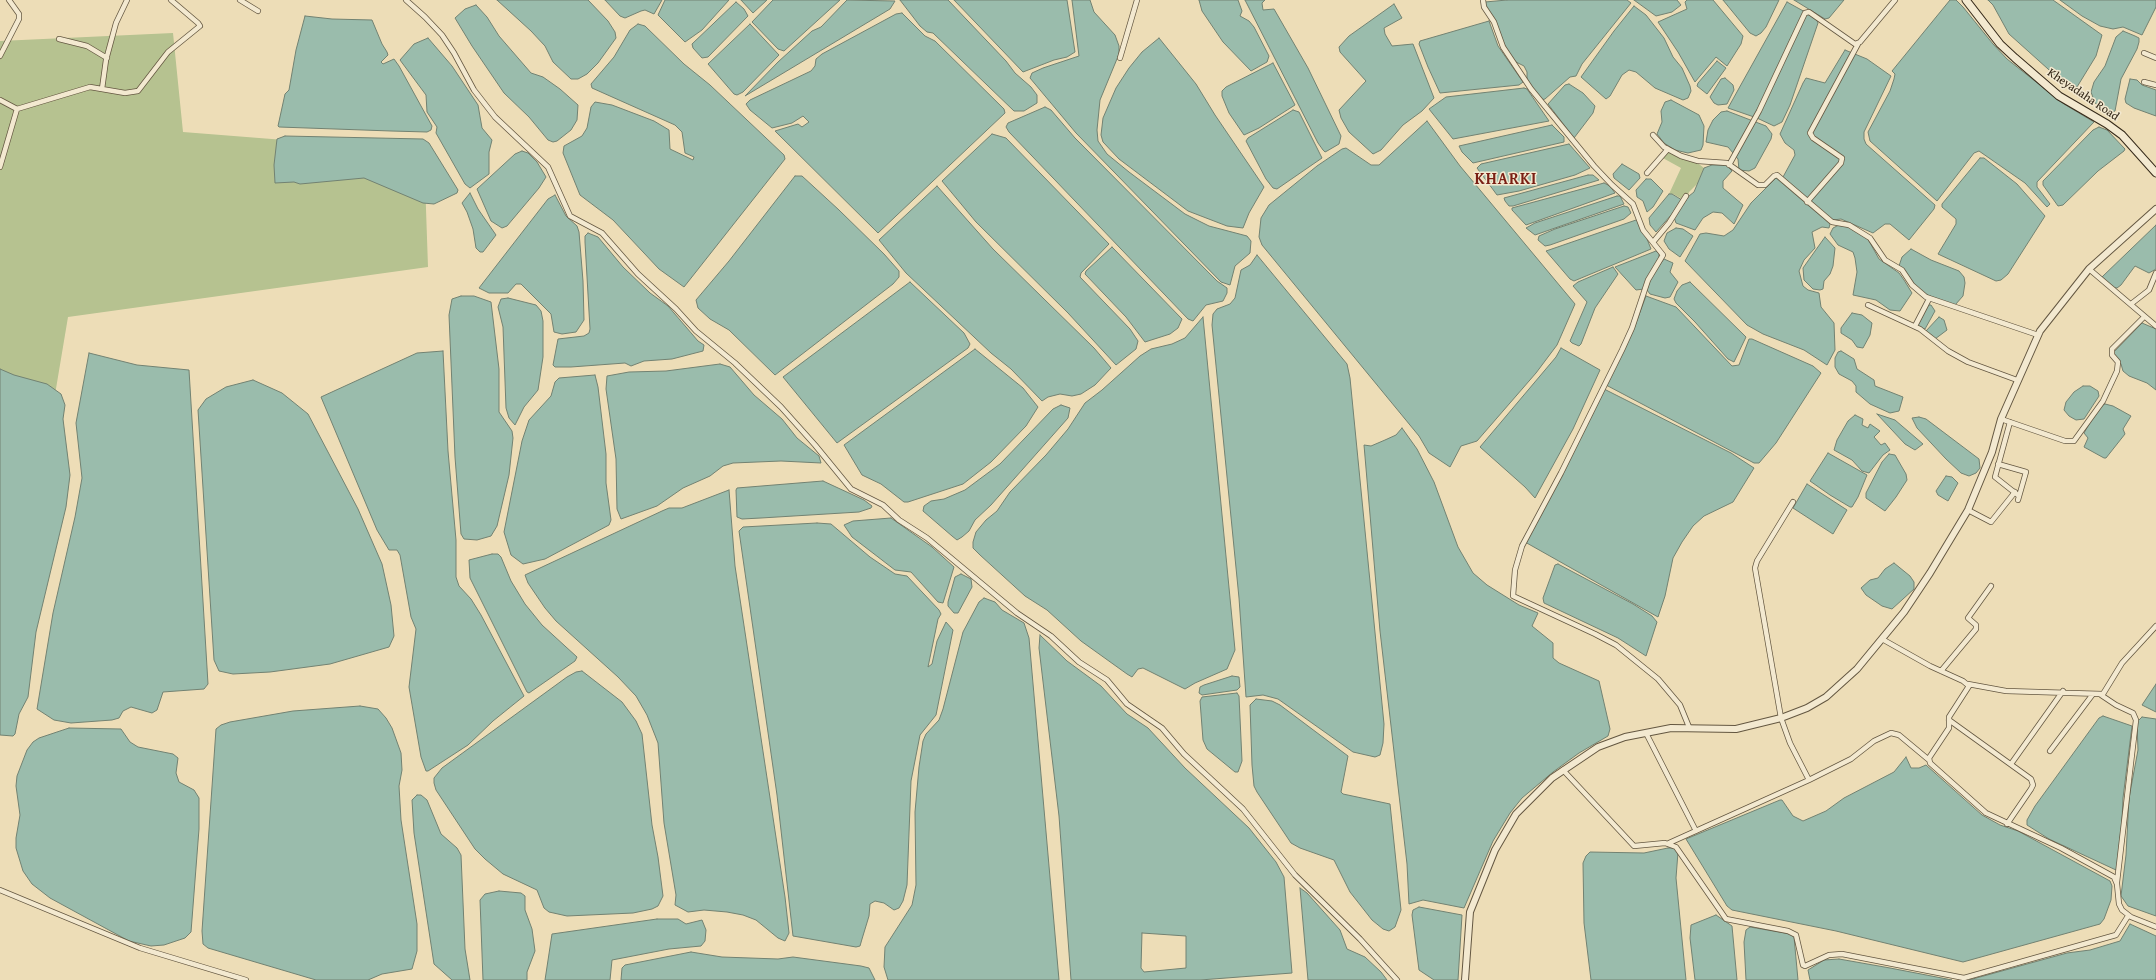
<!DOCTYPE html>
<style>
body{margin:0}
canvas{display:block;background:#edddb7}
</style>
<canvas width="2156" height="980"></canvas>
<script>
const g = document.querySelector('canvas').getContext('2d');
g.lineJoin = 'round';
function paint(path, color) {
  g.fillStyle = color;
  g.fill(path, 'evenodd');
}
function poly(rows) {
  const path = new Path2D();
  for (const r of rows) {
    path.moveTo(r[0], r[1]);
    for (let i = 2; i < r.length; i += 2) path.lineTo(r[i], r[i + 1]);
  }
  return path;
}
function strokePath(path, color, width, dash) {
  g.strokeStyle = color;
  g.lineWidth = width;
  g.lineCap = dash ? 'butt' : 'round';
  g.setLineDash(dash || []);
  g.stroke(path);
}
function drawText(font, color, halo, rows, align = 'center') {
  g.font = font + ' "Gentium Book Plus",serif';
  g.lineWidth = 3;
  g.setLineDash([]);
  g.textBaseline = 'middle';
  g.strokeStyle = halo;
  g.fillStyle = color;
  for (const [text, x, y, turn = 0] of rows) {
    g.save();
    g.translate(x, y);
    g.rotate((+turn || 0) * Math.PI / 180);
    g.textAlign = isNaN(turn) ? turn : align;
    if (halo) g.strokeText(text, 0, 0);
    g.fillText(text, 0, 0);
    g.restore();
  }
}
paint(poly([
 [173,33,183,132,424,151,428,267,68,317,0,723,0,41],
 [1668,149,1695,161,1704,168,1698,183,1689,192,1686,201,1673,194,1669,194,1681,168,1661,157]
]), '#b6c290');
const water = poly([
 [497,0,588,0,608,21,615,32,616,38,598,63,587,74,578,79,571,79,553,62,545,46,531,31,497,0],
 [605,0,662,0,654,14,645,10,641,11,625,18,620,16,605,0],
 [665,0,729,0,702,30,685,42,658,15,665,0],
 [741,0,767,0,753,13,741,0],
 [773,0,840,0,784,51,778,49,752,22,773,0],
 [847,0,895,1,890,9,745,96,778,62,812,31,821,27,847,0],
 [900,0,948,0,1006,61,1015,73,1031,87,1037,95,1037,103,1024,111,1014,111,933,33,927,32,920,26,900,0],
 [954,0,1067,0,1075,52,1067,57,1054,60,1023,72,954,0],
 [1072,0,1090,0,1094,12,1115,35,1119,46,1119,54,1100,100,1097,130,1098,141,1107,154,1129,172,1185,214,1209,226,1247,236,1251,241,1250,253,1235,266,1230,285,1221,282,1115,173,1076,133,1030,78,1032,73,1043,68,1079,56,1072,0],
 [1199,0,1238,0,1242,11,1240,16,1249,21,1254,27,1269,56,1267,62,1251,71,1223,42,1202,11,1199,0],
 [1245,0,1265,0,1262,3,1263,10,1274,9,1308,68,1341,136,1339,144,1327,151,1325,152,1323,150,1318,143,1245,0],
 [1507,0,1627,0,1631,3,1582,64,1576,76,1570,77,1545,99,1541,100,1527,80,1527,72,1524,66,1516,62,1507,50,1491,14,1485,6,1485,2,1507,0],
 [1634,0,1677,0,1681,5,1672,12,1656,16,1634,0],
 [1687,0,1713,0,1743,36,1741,44,1727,66,1716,57,1695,82,1678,52,1658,22,1687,9,1685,2,1687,0],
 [1723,0,1779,0,1766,27,1761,33,1756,36,1750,33,1723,0],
 [1794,0,1844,0,1829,18,1825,19,1794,0],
 [1950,0,1956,0,1963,7,1993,44,2007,59,2064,104,2094,122,2037,182,2037,187,2050,204,2047,207,2025,183,1979,151,1974,153,1937,201,1870,141,1868,132,1890,91,1894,79,1895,74,1892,71,1950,0],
 [1988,0,2053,0,2102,35,2096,56,2077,87,2072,88,2067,86,2009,34,1993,5,1988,0],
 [2060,0,2156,0,2156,7,2142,35,2123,27,2113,29,2100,26,2082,16,2060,0],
 [736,2,744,9,748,16,708,57,702,58,693,48,692,44,736,2],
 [1787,2,1816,18,1818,23,1790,105,1782,122,1774,126,1757,118,1728,108,1787,2],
 [1394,4,1402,18,1384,28,1385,34,1392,46,1413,44,1434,98,1422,111,1403,125,1381,150,1373,154,1349,132,1341,118,1339,110,1366,81,1340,52,1339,47,1349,36,1394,4],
 [476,5,487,17,499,36,531,73,543,77,560,89,578,105,577,120,571,130,557,141,553,142,548,140,529,117,504,93,472,46,455,18,465,9,476,5],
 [1634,6,1646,15,1664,38,1673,57,1682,68,1690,86,1691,91,1688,98,1683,100,1655,88,1636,72,1629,70,1622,75,1610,96,1606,99,1581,77,1614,31,1634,6],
 [902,13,925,36,935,41,1004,109,1005,113,878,233,775,131,798,124,802,127,809,122,803,116,792,123,772,128,750,110,746,104,750,100,811,71,815,66,816,59,822,54,896,14,902,13],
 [305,16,332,19,372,20,382,44,387,52,388,55,381,62,383,64,394,59,399,66,432,126,431,130,427,132,391,131,279,127,278,126,285,94,289,90,296,50,305,16],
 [1489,21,1498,46,1523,82,1519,85,1440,93,1428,67,1419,44,1420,41,1489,21],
 [638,24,645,26,684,64,710,85,784,155,785,159,684,287,659,269,613,220,580,195,563,153,564,146,582,136,587,128,591,107,595,102,612,105,654,121,669,130,670,149,693,160,694,157,685,153,682,132,675,125,592,88,591,84,614,57,630,30,638,24],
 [750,24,779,55,743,92,737,95,734,94,708,64,750,24],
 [2123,31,2135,36,2139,38,2139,42,2137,49,2121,79,2115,111,2110,113,2095,103,2091,92,2094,82,2105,66,2116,37,2123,31],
 [428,38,452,66,478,105,482,128,492,140,489,152,489,174,470,188,465,184,436,133,437,127,427,112,426,95,400,60,414,44,428,38],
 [1159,38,1196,84,1215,115,1264,187,1249,213,1243,228,1227,226,1188,211,1119,159,1103,142,1101,135,1103,118,1116,88,1129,68,1142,52,1159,38],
 [1845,50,1867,59,1891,76,1864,132,1864,139,1866,144,1935,205,1934,209,1909,240,1890,224,1885,224,1873,233,1841,219,1833,220,1816,208,1783,177,1795,155,1794,150,1785,143,1780,134,1803,83,1806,78,1825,83,1845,50],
 [1717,61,1726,68,1707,94,1697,86,1698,83,1717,61],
 [1273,63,1295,105,1259,128,1244,135,1229,113,1222,96,1222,91,1226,87,1273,63],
 [1725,78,1733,85,1734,90,1727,104,1718,105,1714,103,1710,97,1721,79,1725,78],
 [2130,79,2137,80,2142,85,2156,90,2156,116,2134,108,2126,103,2125,99,2130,79],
 [1569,84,1583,93,1595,106,1593,113,1574,138,1548,104,1565,85,1569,84],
 [1524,88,1527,89,1549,121,1453,139,1429,109,1446,97,1524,88],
 [1671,100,1699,115,1704,126,1703,145,1701,150,1688,153,1675,150,1664,143,1657,134,1662,122,1661,111,1665,102,1671,100],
 [1045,107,1051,110,1075,138,1217,281,1227,288,1227,293,1223,301,1206,305,1193,321,1188,319,1009,132,1006,127,1008,123,1045,107],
 [1293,110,1299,112,1322,158,1277,189,1273,188,1266,179,1246,141,1248,138,1293,110],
 [1727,111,1766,126,1772,134,1771,139,1755,168,1749,171,1739,170,1738,159,1728,147,1706,142,1708,130,1713,120,1721,112,1727,111],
 [1427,121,1460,166,1575,304,1557,345,1536,373,1477,441,1461,446,1450,467,1429,453,1419,436,1262,245,1259,237,1261,218,1269,205,1317,166,1342,149,1346,148,1371,165,1379,165,1427,121],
 [1552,125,1564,137,1564,142,1473,163,1462,152,1459,146,1552,125],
 [2099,127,2107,130,2125,149,2124,151,2098,171,2063,205,2058,206,2043,185,2043,181,2093,130,2099,127],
 [992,134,1006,138,1109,244,1081,273,1080,277,1130,329,1138,341,1136,349,1116,365,1068,313,976,222,942,181,992,134],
 [285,136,423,139,429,143,458,190,457,193,434,204,423,203,364,178,300,184,294,182,275,183,274,165,277,139,285,136],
 [1569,144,1590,168,1575,175,1519,191,1497,195,1477,168,1481,164,1569,144],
 [522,151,528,153,537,162,546,177,539,188,507,226,502,228,491,221,477,189,515,154,522,151],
 [1980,158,1984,158,2017,184,2045,216,2008,274,2001,280,1996,281,1938,254,1956,224,1956,219,1942,207,1942,204,1980,158],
 [1622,164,1639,174,1640,178,1629,190,1614,178,1613,174,1622,164],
 [1712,165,1726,165,1732,171,1723,181,1723,188,1743,205,1736,220,1734,224,1722,213,1713,212,1703,218,1695,230,1676,223,1674,217,1689,196,1694,192,1704,168,1712,165],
 [1588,175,1593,175,1599,180,1513,206,1509,206,1505,201,1504,198,1588,175],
 [795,176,802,176,839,210,884,254,899,271,899,277,893,284,775,375,729,330,710,319,698,308,696,300,729,261,795,176],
 [1776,178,1830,224,1829,228,1822,227,1812,232,1815,248,1804,260,1799,271,1803,286,1808,290,1819,293,1821,307,1834,323,1835,350,1827,365,1804,350,1763,334,1747,325,1685,261,1700,234,1706,233,1724,236,1733,230,1751,203,1776,178],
 [1646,179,1651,179,1663,191,1653,207,1647,212,1643,201,1637,197,1636,190,1646,179],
 [1604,183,1610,186,1615,193,1526,225,1512,210,1512,208,1604,183],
 [937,186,993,249,1094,348,1111,368,1095,385,1081,394,1072,396,1060,394,1048,397,1042,401,1011,369,991,353,906,273,879,240,937,186],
 [470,193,478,209,496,235,483,252,480,252,476,248,473,229,467,212,462,203,470,193],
 [1669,194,1672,194,1682,200,1672,214,1656,232,1650,225,1649,218,1669,194],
 [555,195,566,216,577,226,579,232,583,281,584,320,576,332,562,334,554,332,551,314,521,284,516,284,508,293,489,293,479,288,548,199,555,195],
 [1617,196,1620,196,1624,204,1535,235,1526,228,1535,223,1617,196],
 [1624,206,1628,207,1631,213,1624,219,1550,245,1545,246,1538,240,1539,236,1555,229,1624,206],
 [1639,219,1651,249,1574,281,1570,279,1546,251,1639,219],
 [1839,225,1848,226,1864,236,1869,241,1879,259,1899,273,1904,280,1912,293,1900,311,1890,310,1876,300,1853,295,1857,272,1855,258,1853,252,1838,245,1830,234,1833,228,1839,225],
 [2156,225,2156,269,2149,273,2135,266,2121,285,2117,288,2112,287,2102,277,2156,225],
 [1676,228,1683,229,1693,236,1680,257,1669,249,1664,241,1667,233,1676,228],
 [588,233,598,237,623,267,650,293,668,306,698,341,704,345,703,351,672,359,644,361,631,366,625,363,571,367,555,367,553,365,558,339,584,336,589,333,590,329,585,242,585,236,588,233],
 [1825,237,1835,248,1833,266,1830,274,1824,281,1823,289,1820,290,1813,289,1804,280,1803,268,1825,237],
 [1112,247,1182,319,1178,328,1170,334,1145,342,1126,317,1085,274,1086,271,1112,247],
 [1911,249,1931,260,1959,271,1964,277,1965,283,1963,296,1955,305,1949,304,1923,293,1916,288,1899,266,1902,257,1911,249],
 [1656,251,1659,254,1659,259,1652,269,1644,289,1636,290,1615,267,1656,251],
 [1257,255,1347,364,1350,378,1384,724,1383,743,1380,755,1375,757,1353,752,1278,699,1263,695,1246,697,1239,598,1212,325,1213,314,1217,309,1230,304,1235,298,1241,270,1250,265,1257,255],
 [1664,259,1673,263,1670,272,1678,282,1670,297,1665,298,1650,294,1647,290,1651,277,1664,259],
 [1613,267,1618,274,1595,308,1581,344,1579,346,1572,343,1570,341,1587,302,1573,286,1578,282,1613,267],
 [910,282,964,333,970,344,968,348,837,443,783,377,910,282],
 [1690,282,1746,337,1734,362,1728,359,1695,322,1676,303,1674,299,1677,291,1682,285,1690,282],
 [461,296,474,296,491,302,499,369,499,412,512,431,513,438,509,475,497,526,491,536,477,540,464,539,461,534,455,457,449,315,452,299,461,296],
 [1646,296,1676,307,1732,366,1739,365,1749,339,1752,339,1813,366,1821,373,1776,443,1759,463,1754,463,1606,385,1633,331,1646,296],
 [508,298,536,305,541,311,543,321,543,357,538,390,524,407,515,425,509,418,506,408,503,327,498,307,501,299,508,298],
 [1925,305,1931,305,1935,311,1925,329,1915,326,1925,305],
 [1852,313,1862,315,1872,323,1870,335,1863,348,1857,347,1852,340,1841,333,1841,328,1852,313],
 [1203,317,1235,650,1227,669,1195,683,1185,689,1143,668,1138,669,1132,677,1127,674,1081,641,1047,610,1025,596,980,555,973,548,973,542,976,532,986,520,997,511,1010,492,1046,455,1068,429,1085,403,1102,390,1140,356,1151,349,1172,344,1185,338,1203,317],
 [1939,317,1944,320,1947,330,1935,339,1925,332,1939,317],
 [2142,323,2156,329,2156,390,2147,383,2129,376,2123,371,2121,364,2113,353,2142,323],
 [1561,348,1600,370,1573,429,1535,498,1525,487,1480,447,1556,357,1561,348],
 [975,349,1023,388,1038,407,1026,426,991,462,963,484,908,502,904,502,881,484,862,475,844,445,975,349],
 [443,351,448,451,456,540,456,577,459,586,471,599,481,615,524,696,493,721,468,745,428,771,426,771,421,757,409,687,416,629,411,617,400,555,397,550,389,550,377,530,321,397,417,353,443,351],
 [1841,351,1854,359,1857,369,1874,380,1875,386,1903,397,1899,411,1890,413,1870,404,1856,392,1856,386,1852,381,1839,374,1835,367,1835,358,1838,352,1841,351],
 [89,353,137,365,189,370,208,684,204,689,163,692,157,710,152,713,131,707,123,711,119,718,112,720,71,723,54,720,37,709,53,613,75,517,82,478,76,423,89,353],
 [720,364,730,367,754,395,782,419,797,438,819,456,821,463,781,461,733,463,723,466,710,476,683,488,657,506,621,519,617,509,616,459,606,389,607,376,629,372,666,371,720,364],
 [0,369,14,375,47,384,61,394,65,405,63,419,70,475,66,507,36,632,28,697,19,714,15,734,13,736,0,735,0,369],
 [595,375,598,387,606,454,606,483,611,520,609,525,545,559,523,564,511,555,504,532,522,441,529,420,551,396,555,382,559,378,595,375],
 [253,380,282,393,308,414,358,509,382,564,391,605,394,636,389,647,330,664,270,672,233,674,219,671,214,660,198,410,206,399,226,387,253,380],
 [2083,386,2090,386,2098,391,2099,396,2084,419,2076,420,2069,416,2064,410,2066,402,2074,392,2083,386],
 [1604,389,1731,453,1754,468,1733,502,1704,516,1693,526,1682,542,1673,558,1665,596,1658,617,1525,542,1565,470,1604,389],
 [2105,404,2113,406,2131,416,2123,429,2125,434,2106,458,2104,458,2084,447,2088,438,2084,433,2099,407,2105,404],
 [1061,405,1070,408,1068,418,991,505,975,520,969,531,962,537,957,540,952,536,923,511,924,506,931,501,944,499,965,490,1000,464,1053,409,1061,405],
 [1877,414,1895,420,1923,444,1915,450,1905,444,1877,414],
 [1855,415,1863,419,1862,425,1868,428,1870,424,1880,431,1874,437,1881,445,1885,443,1890,450,1883,455,1869,473,1862,471,1852,460,1834,450,1837,440,1848,421,1855,415],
 [1919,417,1926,419,1979,459,1980,468,1976,473,1969,476,1961,473,1946,459,1917,428,1912,418,1919,417],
 [1402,428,1417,449,1434,482,1458,547,1473,573,1487,585,1519,605,1538,613,1532,626,1553,643,1553,658,1559,663,1599,681,1610,729,1608,736,1579,753,1553,772,1522,798,1510,813,1493,841,1464,908,1423,900,1409,904,1407,864,1380,631,1364,445,1371,446,1385,440,1396,435,1402,428],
 [1828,453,1867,475,1858,497,1852,507,1850,507,1830,495,1810,481,1828,453],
 [1889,454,1895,455,1906,474,1907,480,1896,497,1885,511,1866,498,1866,493,1882,462,1889,454],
 [1946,476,1952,477,1958,483,1948,501,1938,495,1936,491,1946,476],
 [823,481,864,500,872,506,871,508,859,512,761,518,742,519,737,517,736,490,737,488,823,481],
 [1807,484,1847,510,1833,534,1793,508,1807,484],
 [729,490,735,566,785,897,789,933,785,941,778,938,756,920,743,915,727,912,704,910,688,912,675,905,676,895,664,823,658,743,647,715,636,696,618,677,556,621,545,608,528,583,525,575,662,511,669,508,682,508,729,490],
 [891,518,932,547,954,567,943,603,938,602,911,572,895,570,852,537,844,525,853,521,891,518],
 [817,523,831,524,870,557,895,574,907,576,939,610,941,614,938,619,928,667,932,664,937,641,946,622,953,630,936,715,920,735,911,781,907,885,903,901,899,908,894,910,884,903,875,901,870,904,869,916,862,939,860,946,856,947,793,936,777,795,739,531,743,527,817,523],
 [492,554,498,554,501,557,511,581,525,604,542,625,577,657,575,661,529,693,527,692,470,578,469,560,492,554],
 [1894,563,1910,576,1914,582,1914,589,1892,609,1882,606,1866,595,1861,588,1870,580,1878,578,1885,569,1894,563],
 [1558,564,1633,604,1652,616,1657,622,1646,656,1618,638,1544,603,1543,598,1555,565,1558,564],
 [961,574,971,579,972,587,958,613,954,613,948,606,948,602,955,577,961,574],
 [984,598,995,602,1002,610,1024,623,1029,638,1059,980,888,980,884,967,885,947,912,905,916,885,915,812,919,767,923,741,926,734,939,720,943,709,963,632,979,602,984,598],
 [1040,635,1067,661,1101,686,1127,714,1148,728,1185,768,1249,828,1276,862,1284,877,1292,973,1200,980,1071,980,1059,816,1039,648,1040,635],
 [1142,933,1186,936,1186,968,1144,972,1141,968,1142,933],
 [582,671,622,702,636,721,642,734,652,825,658,857,663,896,658,906,652,909,633,913,567,916,549,912,544,908,537,890,503,874,485,859,475,849,436,790,434,783,434,778,442,768,567,677,576,672,582,671],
 [1232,676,1239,677,1240,687,1237,690,1202,695,1199,693,1200,687,1204,685,1232,676],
 [2156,684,2156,712,2142,705,2156,684],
 [1237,693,1239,696,1242,761,1238,772,1235,772,1207,749,1203,740,1200,701,1202,697,1237,693],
 [1256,699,1272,701,1280,705,1348,756,1341,792,1343,794,1390,804,1401,910,1395,927,1389,931,1383,929,1372,920,1350,892,1334,860,1300,848,1291,843,1257,792,1254,786,1252,765,1250,705,1256,699],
 [360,706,378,709,386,718,392,728,401,753,402,770,399,786,401,820,417,924,417,951,412,969,382,974,368,980,316,980,208,948,203,944,202,931,216,729,221,725,230,722,293,711,360,706],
 [2103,716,2132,726,2123,798,2120,863,2116,870,2049,839,2027,825,2027,820,2035,806,2099,718,2103,716],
 [2142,717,2156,719,2156,916,2128,906,2121,896,2126,855,2129,798,2138,750,2137,722,2142,717],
 [69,728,121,729,130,742,138,747,173,754,178,758,176,773,179,782,194,790,199,798,199,829,191,932,185,938,164,945,151,946,129,941,50,898,32,884,23,871,16,848,16,838,20,815,16,786,17,776,27,750,33,742,39,738,69,728],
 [1906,757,1911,768,1919,768,1926,765,1982,815,2000,825,2018,831,2110,881,2112,886,2111,900,2104,919,2100,924,1963,962,1836,931,1732,910,1727,906,1686,839,1780,800,1782,800,1793,816,1803,821,1826,811,1844,798,1894,772,1906,757],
 [417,795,421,795,427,800,441,834,457,848,461,855,465,949,470,980,452,980,434,964,414,833,412,800,417,795],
 [1668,848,1675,848,1678,852,1676,878,1686,980,1591,980,1584,923,1583,863,1586,856,1590,852,1644,853,1668,848],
 [1300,888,1307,893,1340,930,1347,949,1365,957,1381,972,1387,980,1308,980,1300,888],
 [499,891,521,893,525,896,525,910,532,929,535,951,527,972,527,980,483,980,480,900,485,894,499,891],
 [1419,907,1462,915,1458,980,1434,980,1419,970,1412,915,1413,910,1419,907],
 [1716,915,1732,926,1737,980,1695,980,1690,938,1691,925,1716,915],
 [657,919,678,919,686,924,702,920,706,930,705,941,701,946,669,949,612,960,610,980,545,980,552,934,657,919],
 [2130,924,2156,936,2156,980,1969,980,2067,953,2090,950,2120,941,2130,924],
 [1750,927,1790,934,1794,937,1798,980,1746,980,1744,942,1746,930,1750,927],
 [691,952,722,957,778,959,793,957,861,966,869,968,875,980,621,980,622,968,625,965,691,952],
 [1839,959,1890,968,1952,980,1810,980,1808,970,1824,960,1839,959]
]);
paint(water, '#9abcac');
strokePath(water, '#728272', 1);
const minor = poly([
 [240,0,258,11],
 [406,0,425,17,442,35,454,53,474,90,495,117,548,167,570,216,602,233,638,274,676,309,696,331,735,363,781,407,815,445,851,489,883,505,899,520,927,538,1017,613,1051,636,1079,662,1107,680,1127,704,1162,728,1184,754,1243,809,1295,875,1360,939,1397,980],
 [1483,0,1484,7,1494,22,1503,47,1531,89,1594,166,1612,185,1633,204,1643,230,1663,255,1648,280,1632,328,1622,350,1561,473,1522,546,1515,570,1513,596,1595,634,1616,645,1658,679,1680,705,1689,727],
 [59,39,87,46,107,58],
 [2144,53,2156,58],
 [0,56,19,19,19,14,9,0],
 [1120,58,1137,0],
 [2144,82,2156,85],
 [102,89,106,60,116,23,127,0],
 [0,100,17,109],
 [1653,135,1664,147,1681,156,1698,161,1727,163,1758,185,1765,185,1774,176,1777,175,1832,222,1849,225,1870,238,1885,260,1902,270,1912,285,1926,297,2038,335],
 [1729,165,1759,111,1805,13,1809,12,1855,44,1860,42,1895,0],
 [0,167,17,109,90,87,125,93,138,91,168,52,200,26,198,23,171,0],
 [1647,173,1668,149],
 [1807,202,1841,163,1842,158,1813,138,1810,133,1858,44],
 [1654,241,1669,223,1686,196],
 [2089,269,2156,326],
 [2131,304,2149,290,2156,273],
 [1868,305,1920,329,1948,351,1968,362,2017,380],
 [1915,326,1929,299],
 [2001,419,2065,441,2074,441,2103,401,2117,371,2118,362,2112,355,2112,349,2144,317],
 [2010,422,1995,477,2019,496],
 [1998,464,2026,472,2018,500],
 [1793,502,1757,561,1755,568,1781,718,1790,743,1809,780,1851,759,1874,741,1891,733,1899,735,1929,760],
 [1968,510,1991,522,2015,492],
 [1882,639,1930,666,1963,681,1969,686,1949,717,1949,728,1929,758,1930,763,1986,813,2061,848,2114,877,2117,884,2119,904,2122,910,2131,917,2156,927],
 [1941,671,1976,629,1976,625,1968,618,1991,586],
 [1968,684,2006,691,2103,694,2122,663,2156,626],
 [2101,695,2116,705,2133,713,2136,720,2117,882],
 [1949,720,2031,779,2033,785,2031,789,2007,824],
 [1646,733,1696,831],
 [2050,751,2093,694],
 [2011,764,2063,691],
 [1563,770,1634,846,1665,843,1676,847,1726,919,1788,931,1796,935,1803,965,1805,966,1829,955,1842,954,1964,978,2116,935,2128,916],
 [1669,843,1809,780],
 [0,890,140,948,246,980]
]);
const tertiary = poly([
 [1465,980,1470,912,1495,850,1516,814,1552,778,1598,747,1625,737,1671,728,1736,729,1781,718,1807,708,1826,697,1857,669,1904,612,1930,573,1968,510,1992,452,2001,419,2040,331,2089,269,2156,209]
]);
const secondary = poly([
 [1966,0,2000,44,2015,58,2059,96,2107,124,2122,135,2156,173]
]);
strokePath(minor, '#645741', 6);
strokePath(tertiary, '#645741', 8);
strokePath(secondary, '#362a1a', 9);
strokePath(minor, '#f3e9d0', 4.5);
strokePath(tertiary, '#f3e9d0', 6);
strokePath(secondary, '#f3e9d0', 7);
drawText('12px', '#362a1a', '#f3e9d0', [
 ["Kheyadaha Road",2083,95,34]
]);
g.letterSpacing = '1px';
drawText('bold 16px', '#7a1f14', '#f3e9d0', [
 ["KHARKI",1506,180]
]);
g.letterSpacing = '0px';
</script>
